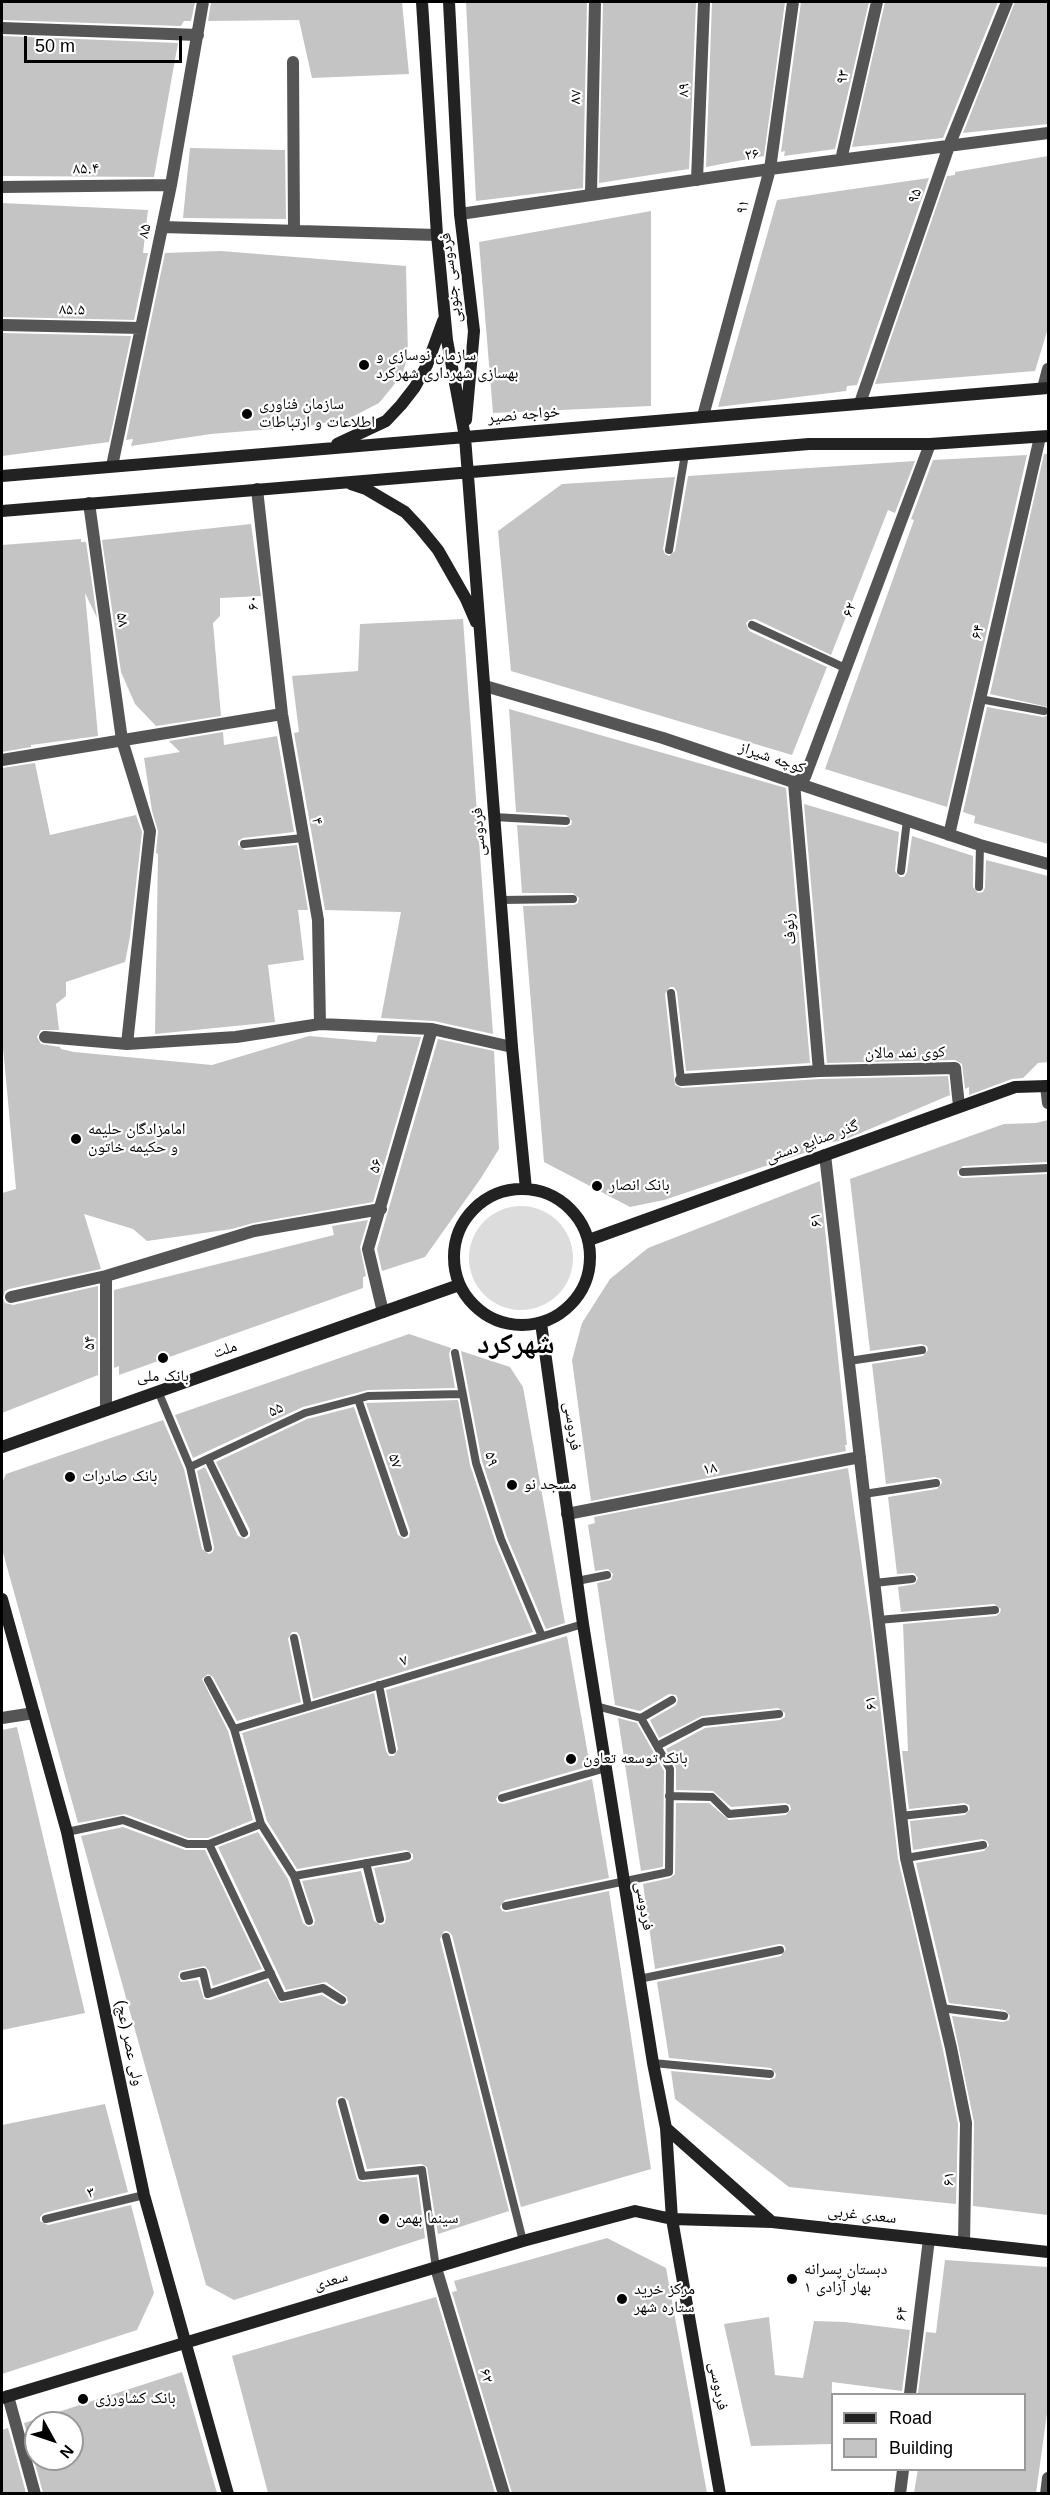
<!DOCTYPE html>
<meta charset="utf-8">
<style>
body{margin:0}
#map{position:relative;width:1050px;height:2495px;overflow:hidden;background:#fff;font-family:Helvetica,sans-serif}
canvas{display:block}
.frame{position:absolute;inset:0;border:3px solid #000;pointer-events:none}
.legend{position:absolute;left:831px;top:2393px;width:195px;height:78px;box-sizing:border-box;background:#fff;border:2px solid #999;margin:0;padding:8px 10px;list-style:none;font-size:18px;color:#000}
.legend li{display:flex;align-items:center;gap:12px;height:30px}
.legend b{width:30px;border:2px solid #999}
.north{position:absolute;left:24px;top:2411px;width:60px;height:60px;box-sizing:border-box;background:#fff;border:2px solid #999;border-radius:50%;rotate:130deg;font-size:16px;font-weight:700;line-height:24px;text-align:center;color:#000}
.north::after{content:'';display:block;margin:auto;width:21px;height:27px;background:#000;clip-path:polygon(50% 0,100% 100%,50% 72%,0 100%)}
.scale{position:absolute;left:24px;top:36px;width:158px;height:27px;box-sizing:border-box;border:3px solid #000;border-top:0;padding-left:8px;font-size:18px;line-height:21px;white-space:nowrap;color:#000;-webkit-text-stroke:4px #fff;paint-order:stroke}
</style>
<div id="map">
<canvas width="1050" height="2495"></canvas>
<div class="frame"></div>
<ul class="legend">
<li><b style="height:8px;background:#222"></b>Road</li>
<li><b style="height:16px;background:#c4c4c4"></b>Building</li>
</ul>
<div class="north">N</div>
<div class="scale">50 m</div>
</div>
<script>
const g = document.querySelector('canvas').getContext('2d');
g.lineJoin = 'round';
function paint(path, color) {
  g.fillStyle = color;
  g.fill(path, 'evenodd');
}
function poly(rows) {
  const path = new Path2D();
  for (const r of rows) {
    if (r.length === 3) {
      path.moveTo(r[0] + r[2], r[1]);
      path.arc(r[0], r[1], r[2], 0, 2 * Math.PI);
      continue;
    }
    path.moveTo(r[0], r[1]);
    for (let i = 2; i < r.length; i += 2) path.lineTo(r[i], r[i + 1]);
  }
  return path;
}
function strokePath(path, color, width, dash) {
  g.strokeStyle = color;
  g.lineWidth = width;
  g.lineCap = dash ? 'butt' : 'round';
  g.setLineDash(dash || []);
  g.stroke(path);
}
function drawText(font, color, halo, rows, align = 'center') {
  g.font = font + ' Helvetica,"Noto Naskh Arabic",sans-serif';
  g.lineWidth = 4.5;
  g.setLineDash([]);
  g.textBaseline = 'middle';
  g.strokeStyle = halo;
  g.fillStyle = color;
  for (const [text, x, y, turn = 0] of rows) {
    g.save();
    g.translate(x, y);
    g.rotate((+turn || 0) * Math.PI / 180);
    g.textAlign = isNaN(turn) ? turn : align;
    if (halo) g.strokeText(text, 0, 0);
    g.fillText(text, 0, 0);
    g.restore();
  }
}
paint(poly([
 [521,1258,52]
]), '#dcdcdc');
paint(poly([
 [2,2,195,2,191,21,184,21,181,26,2,20],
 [211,2,402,2,409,74,312,78,299,20,208,21],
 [466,2,587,2,583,188,476,201],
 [603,2,696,2,689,169,599,183],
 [712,2,785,2,764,156,706,167],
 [801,2,869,2,835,149,784,156,785,151,781,152],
 [885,2,998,2,943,138,852,147],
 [1015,2,1048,2,1048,124,963,133],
 [2,36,178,43,154,177,2,176],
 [190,148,285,150,286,219,183,218],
 [1048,156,1048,328,1035,371,875,384,947,176,955,175,955,172],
 [929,178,857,385,847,386,846,391,718,407,777,200],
 [2,203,148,210,143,253,148,253,134,320,2,317],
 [651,211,651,406,493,413,479,242],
 [221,251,406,266,408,356,402,375,379,403,350,418,308,426,211,434,131,446,133,439,126,440,165,253],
 [2,333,131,336,109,442,2,456],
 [1044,454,1048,454,1048,707,990,694],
 [1027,455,947,807,825,769,914,520,911,519,933,460],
 [915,461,895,513,888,510,831,655,755,619,749,620,746,623,749,631,827,667,792,755,511,671,498,531,562,484,675,477,663,549,665,554,669,556,675,551,688,476],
 [251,524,261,596,220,598,220,616,213,623,221,716,156,726,135,704,121,672,102,540],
 [81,539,81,542,86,542,97,618,85,593,98,736,31,745,31,747,2,752,2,545],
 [463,619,493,1034,434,1021,381,1018,401,912,325,910,294,733,299,732,292,676,358,671,360,624],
 [987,707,1043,717,1048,715,1048,844,974,823,975,816,963,812],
 [509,709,786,788,810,1063,686,1071,677,992,674,987,670,987,665,994,675,1085,682,1088,819,1079,948,1076,950,1095,844,1140,816,1145,816,1149,664,1200,630,1207,544,1162,523,906,574,905,578,903,579,898,573,893,522,893,517,825,566,827,571,825,572,821,566,815,516,812],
 [223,732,224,745,277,736,294,832,243,838,238,841,238,845,245,850,297,845,308,910,298,910,304,960,268,965,275,1022,155,1034,158,854,156,853,158,831,152,811,144,758,180,752,169,741],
 [35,763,50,835,136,815,142,832,130,937,125,962,66,982,66,996,56,1004,59,1030,41,1030,37,1037,41,1044,60,1047,61,1049,74,1052,212,1065,309,1036,376,1042,378,1035,421,1037,373,1202,253,1223,232,1229,147,1241,133,1229,84,1214,101,1269,9,1289,5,1291,3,1298,5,1303,13,1305,98,1286,98,1375,2,1413,2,1193,16,1189,2,1036,2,768],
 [804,804,899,832,895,871,900,877,904,877,907,872,912,836,973,856,973,887,978,893,983,892,985,888,986,860,1048,876,1048,1062,1038,1063,1023,1078,1012,1079,969,1095,969,1087,965,1089,962,1064,955,1060,827,1063],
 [438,1039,494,1051,499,1149,481,1178,425,1257,382,1271,377,1249],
 [1048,1120,1048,1162,963,1166,957,1172,958,1176,963,1178,1048,1174,1048,2215,973,2206,974,2122,952,2016,1003,2022,1009,2020,1010,2016,1005,2010,949,2003,916,1863,984,1851,989,1845,987,1841,982,1839,913,1850,910,1821,965,1815,970,1809,969,1805,964,1803,909,1809,902,1751,908,1751,903,1624,996,1616,1000,1613,1001,1609,994,1604,901,1612,898,1587,915,1584,918,1578,914,1573,897,1574,888,1497,937,1489,942,1483,941,1479,935,1477,886,1484,872,1364,923,1356,928,1350,927,1346,921,1344,870,1351,850,1179,1004,1124,1036,1123],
 [820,1181,847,1445,845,1445,846,1451,591,1501,572,1360,582,1323,610,1279,648,1248],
 [368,1220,360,1247,366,1276,363,1277,363,1288,119,1375,119,1366,114,1368,114,1290,334,1235,332,1226],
 [409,1334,451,1348,449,1354,455,1388,368,1390,303,1407,193,1458,175,1415],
 [461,1351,510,1367,523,1387,565,1623,546,1629,507,1537,482,1461],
 [458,1400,470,1465,495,1541,533,1632,313,1699,300,1637,297,1632,292,1632,288,1639,301,1702,237,1721,213,1677,208,1674,202,1679,228,1731,253,1820,208,1838,188,1838,125,1814,78,1823,2,1549,2,1483,6,1474,163,1420,184,1469,202,1549,209,1554,213,1552,214,1547,197,1471,205,1467,238,1536,246,1539,250,1536,250,1530,216,1462,307,1419,354,1407,398,1535,405,1539,409,1537,410,1531,366,1403],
 [848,1468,872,1636,898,1859,943,2050,958,2124,956,2204,789,2187,675,2099,671,2071,769,2080,775,2078,776,2074,771,2068,669,2058,657,1982,781,1956,786,1949,784,1945,779,1944,655,1969,643,1884,670,1878,675,1874,676,1803,709,1803,729,1820,786,1815,791,1809,790,1805,785,1803,731,1807,713,1791,676,1790,676,1768,666,1749,705,1728,780,1720,785,1717,785,1713,778,1708,702,1716,659,1738,650,1720,676,1705,678,1699,676,1695,669,1694,640,1711,615,1705,597,1583,611,1580,613,1574,608,1569,595,1571,588,1525,595,1523,594,1517],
 [567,1636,590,1766,500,1792,496,1799,498,1803,504,1804,592,1779,609,1878,505,1900,500,1907,502,1911,507,1912,609,1891,651,2169,521,2207,452,1935,448,1931,444,1931,440,1939,509,2211,438,2234,427,2167,421,2164,367,2169,348,2100,341,2096,337,2098,336,2104,357,2180,363,2182,417,2177,425,2238,234,2300,206,2285,81,1836,123,1827,185,1850,205,1850,262,1969,213,1986,209,1971,205,1966,180,1971,178,1977,181,1982,198,1980,204,1999,210,2000,267,1981,280,2003,322,1995,339,2005,344,2006,348,2003,347,1997,326,1982,286,1990,218,1847,258,1832,288,1879,303,1923,308,1927,314,1925,315,1920,302,1881,361,1871,374,1921,381,1925,385,1923,386,1917,374,1868,409,1862,413,1859,413,1854,406,1850,297,1869,267,1821,242,1733,374,1693,386,1751,389,1756,394,1756,398,1749,386,1690],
 [618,1718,637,1723,664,1771,663,1867,641,1871],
 [17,1727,85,2013,2,2030,2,1730],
 [105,2104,128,2192,44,2213,40,2217,40,2221,48,2225,131,2205,154,2293,137,2330,2,2374,2,2125],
 [607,2238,666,2268,707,2493,512,2493,452,2292,457,2291,454,2281],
 [945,2260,1048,2267,1048,2406,1036,2493,914,2493,918,2469,1024,2469,1024,2394,918,2393,926,2332,936,2333],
 [436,2297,495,2493,268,2493,232,2356],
 [769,2317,775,2375,803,2378,814,2321,845,2322,910,2330,902,2391,832,2382,831,2444,751,2446,724,2324],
 [182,2372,217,2493,43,2493,24,2423],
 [36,2423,72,2423,72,2459,36,2459],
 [8,2428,26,2493,2,2493,2,2430]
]), '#c4c4c4');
strokePath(poly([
 [669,550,685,454],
 [752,625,845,668],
 [980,699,1044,711],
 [494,817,566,821],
 [244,844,303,838],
 [901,871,907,820],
 [979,887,980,845],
 [501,900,573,899],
 [671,993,681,1080],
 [963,1172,1048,1168],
 [455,1353,476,1463,501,1539,541,1634],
 [849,1361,922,1350],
 [158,1391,190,1467,305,1413,358,1399,368,1396,462,1394],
 [358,1399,404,1533],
 [208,1459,244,1533],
 [190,1467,208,1548],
 [864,1494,936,1483],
 [577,1581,607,1575],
 [874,1583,912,1579],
 [878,1620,995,1610],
 [294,1638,308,1706],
 [208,1680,234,1729,261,1824,294,1876,407,1856],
 [379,1685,392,1750],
 [641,1718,672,1700],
 [234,1729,583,1624],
 [657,1746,703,1722,779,1714],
 [669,1796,712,1797,729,1814,785,1809],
 [502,1798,606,1768],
 [901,1816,964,1809],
 [67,1832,123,1820,187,1844,209,1844,261,1824],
 [209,1844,282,1997,323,1988,342,2000],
 [906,1858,983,1845],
 [366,1863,380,1919],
 [294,1876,309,1921],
 [506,1906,669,1872,670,1769,641,1718,596,1706],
 [446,1937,523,2241],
 [184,1976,203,1972,208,1994,271,1973],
 [639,1979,780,1950],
 [941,2008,1004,2016],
 [653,2063,770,2074],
 [342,2102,362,2176,422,2170,436,2268],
 [46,2219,144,2195]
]), '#555', 8);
strokePath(poly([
 [2,28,198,35],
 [293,62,294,231],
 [841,160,877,2],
 [697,180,704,2],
 [2,187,171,185],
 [591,194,595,2],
 [460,214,770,169,1048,133],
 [162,227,437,235],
 [2,325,141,328],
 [1043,388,1048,369],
 [860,403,949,146,1007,2],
 [703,416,770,169,793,2],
 [112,466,171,185,203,2],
 [257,489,282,714,318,920,320,1024,432,1029,512,1047],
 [89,503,122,740,150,831,127,1044],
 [485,686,663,738,980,845,1048,864],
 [2,760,282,714],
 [949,835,1040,437],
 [45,1037,127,1044,236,1037,320,1024],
 [819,1071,794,783,805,777,930,444],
 [681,1080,819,1071,955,1068,959,1106],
 [1046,1086,1048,1103],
 [825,1155,906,1858,951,2048,966,2123,964,2243],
 [106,1276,106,1410],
 [11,1297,106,1276,254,1231,381,1209],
 [383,1312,368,1249,432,1029],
 [567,1514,860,1457],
 [2,1718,34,1713],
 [436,2268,504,2494],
 [910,2394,929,2239],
 [8,2396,35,2494],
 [900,2494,903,2470],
 [1046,2494,1048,2478]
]), '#555', 12);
strokePath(poly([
 [422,2,437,235,447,340,465,437,512,1047,526,1189],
 [449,2,460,214,474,331,466,420],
 [337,444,386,421,401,405,415,387,427,365,443,321],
 [2,476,1048,388],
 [351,484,366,489,405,512,420,528,438,550,466,599,476,622],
 [2,511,809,444,930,444,1048,436],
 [522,1257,68],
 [589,1240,1015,1087,1048,1086],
 [541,1323,583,1624,653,2063,666,2128,672,2219,720,2494],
 [2,1447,459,1285],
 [2,1599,67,1832,144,2195,228,2494],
 [666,2128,772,2222],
 [2,2398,523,2241,635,2211,672,2219,772,2222,1048,2252]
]), '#222', 12);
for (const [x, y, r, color] of [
 [364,365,6,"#000"],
 [247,414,6,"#000"],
 [76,1139,6,"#000"],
 [597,1186,6,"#000"],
 [163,1358,6,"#000"],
 [70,1477,6,"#000"],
 [512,1485,6,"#000"],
 [571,1759,6,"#000"],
 [384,2219,6,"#000"],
 [792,2279,6,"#000"],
 [622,2299,6,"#000"],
 [83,2399,6,"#000"]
]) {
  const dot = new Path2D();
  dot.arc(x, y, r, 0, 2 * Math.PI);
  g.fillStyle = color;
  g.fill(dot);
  strokePath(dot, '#fff', 2);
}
drawText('16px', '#000', '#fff', [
 ["۹۳",843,77,-77],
 ["۸۹",684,90,-88],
 ["۸۷",576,97,-89],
 ["۲۶",752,155,-8],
 ["۸۵.۴",86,169,-1],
 ["۹۵",915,196,-71],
 ["۹۱",743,207,-75],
 ["۸۵",145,231,-78],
 ["فردوسی جنوبی",451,278,-97],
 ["۸۵.۵",72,310,1],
 ["خواجه نصیر",524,415,-5],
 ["۶۰",253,603,-96],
 ["۶۲",850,610,-69],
 ["۵۸",122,620,82],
 ["۶۴",978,632,-77],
 ["کوچه شیراز",772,758,19],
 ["۴",317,821,80],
 ["فردوسی",479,832,-94],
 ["رئوف",790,929,-95],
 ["کوی نمد مالان",905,1053,-1],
 ["گذر صنایع دستی",812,1142,-20],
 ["۵۶",376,1166,-74],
 ["۶۱",816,1220,-97],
 ["۵۴",90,1343,-90],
 ["ملت",225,1350,-19],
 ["۵۵",276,1410,-25],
 ["فردوسی",572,1426,82],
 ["۵۹",491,1459,75],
 ["۵۷",395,1461,71],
 ["۱۸",710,1469,-11],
 ["۷",404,1661,-17],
 ["۶۱",871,1703,-97],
 ["فردوسی",644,1906,81],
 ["ولی عصر (عج)",129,2043,78],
 ["۶۱",949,2179,-89],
 ["۳",91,2193,-14],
 ["سعدی غربی",862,2215,6],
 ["سعدی",331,2281,-16],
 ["۶۴",902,2314,-82],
 ["۶۲",486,2376,73],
 ["فردوسی",718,2386,80]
]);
drawText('16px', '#000', '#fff', [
 ["سازمان نوسازی و",376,356],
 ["بهسازی شهرداری شهرکرد",376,374],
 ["سازمان فناوری",259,405],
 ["اطلاعات و ارتباطات",259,423],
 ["امامزادگان حلیمه",88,1130],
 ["و حکیمه خاتون",88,1148],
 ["بانک انصار",609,1186],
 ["بانک ملی",163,1377,"center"],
 ["بانک صادرات",82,1477],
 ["مسجد نو",524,1485],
 ["بانک توسعه تعاون",583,1759],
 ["سینما بهمن",396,2219],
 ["دبستان پسرانه",804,2270],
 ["بهار آزادی ۱",804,2288],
 ["مرکز خرید",634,2290],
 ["ستاره شهر",634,2308],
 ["بانک کشاورزی",95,2399]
], 'left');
drawText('bold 28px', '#000', '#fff', [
 ["شهرکرد",516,1345]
]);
</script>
